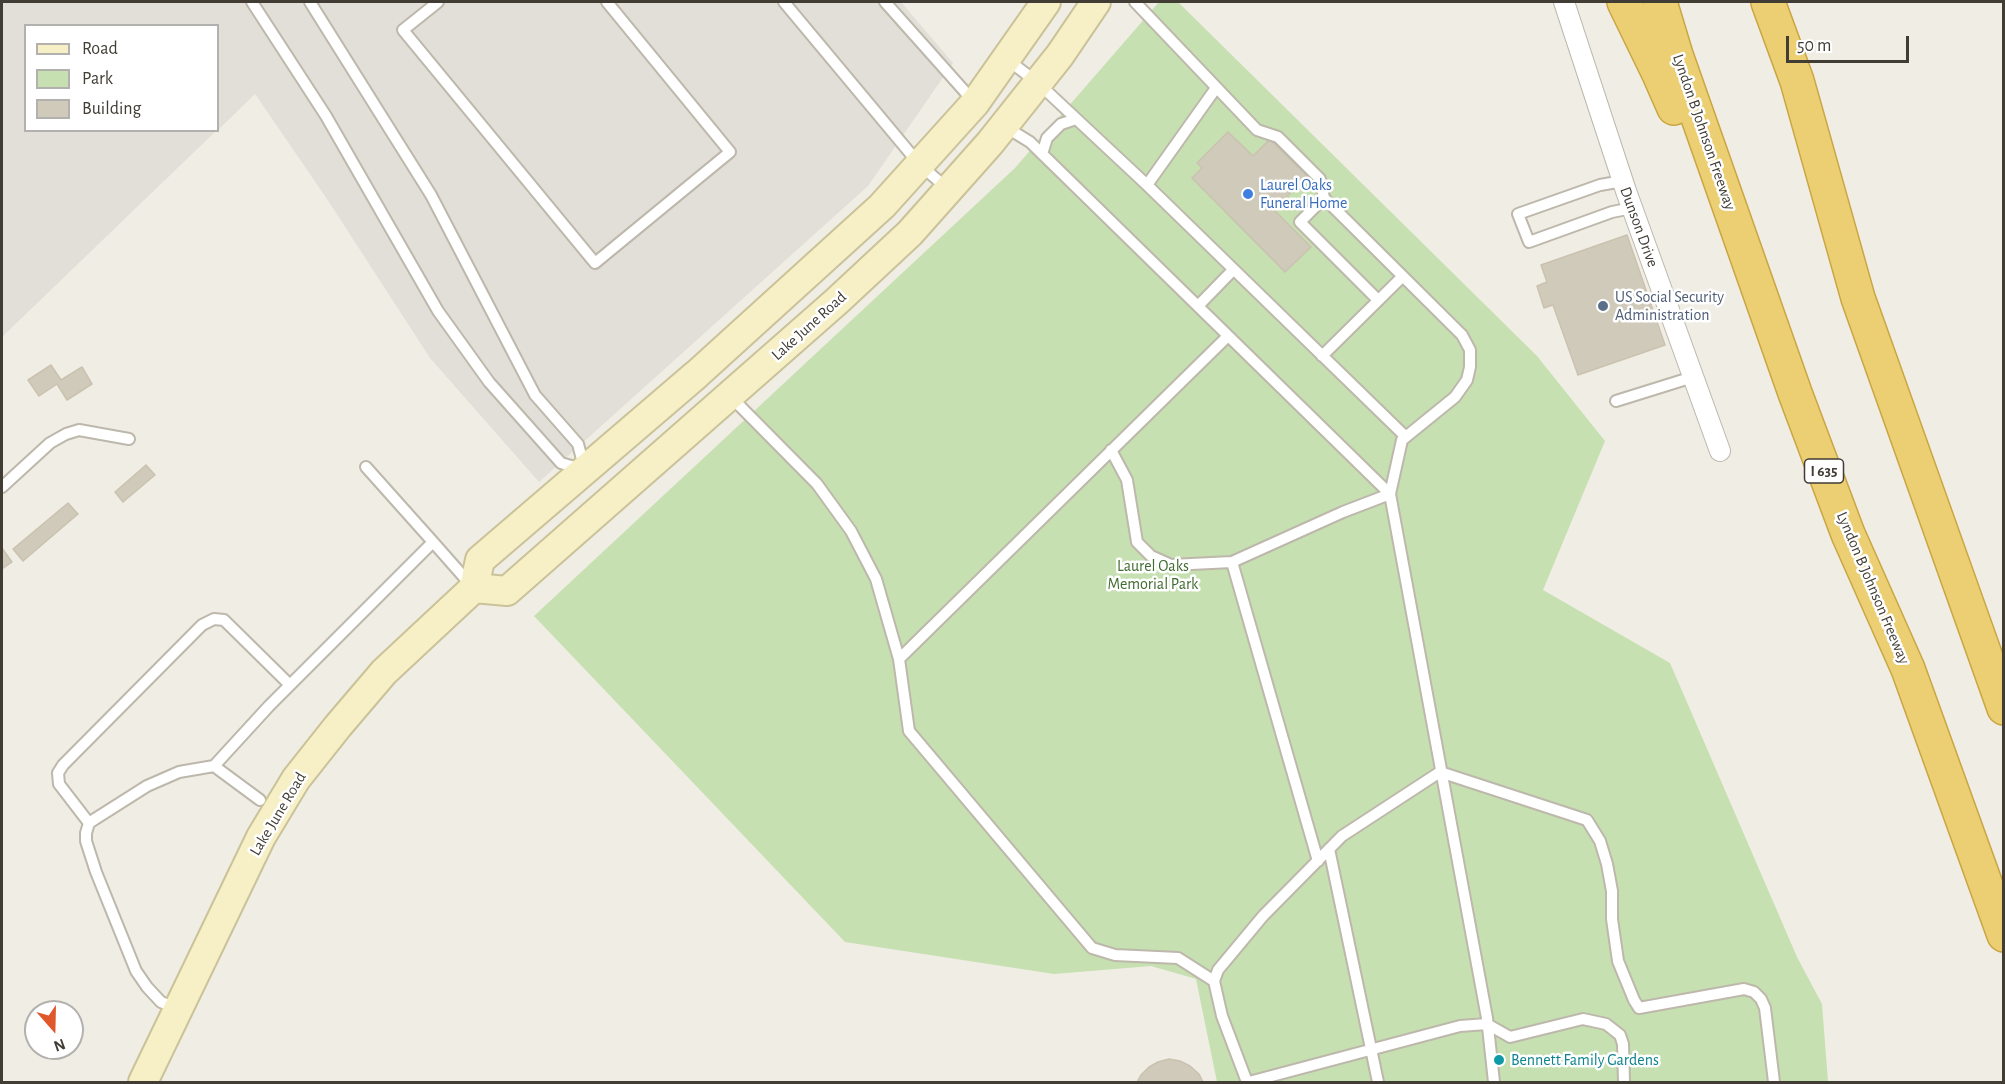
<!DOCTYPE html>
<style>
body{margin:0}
#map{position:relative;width:2005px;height:1084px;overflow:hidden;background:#f0ede4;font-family:"Alegreya Sans",sans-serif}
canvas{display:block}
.frame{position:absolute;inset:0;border:3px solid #413d35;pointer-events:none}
.legend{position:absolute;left:24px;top:24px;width:195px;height:108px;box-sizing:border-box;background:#fff;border:2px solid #b3b1ae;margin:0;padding:8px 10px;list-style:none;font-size:18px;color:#413d35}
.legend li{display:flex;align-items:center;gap:12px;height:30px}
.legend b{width:30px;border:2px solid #b3b1ae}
.north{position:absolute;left:24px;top:1000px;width:60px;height:60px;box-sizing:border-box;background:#fff;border:2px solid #b3b1ae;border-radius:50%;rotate:160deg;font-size:16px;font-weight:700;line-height:24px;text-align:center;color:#413d35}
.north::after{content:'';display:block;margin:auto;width:21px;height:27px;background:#e0572b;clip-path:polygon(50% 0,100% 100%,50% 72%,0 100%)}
.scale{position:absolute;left:1786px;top:36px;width:123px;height:27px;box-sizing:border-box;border:3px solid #413d35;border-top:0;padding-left:8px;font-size:18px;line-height:21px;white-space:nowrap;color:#413d35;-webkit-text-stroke:4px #fff;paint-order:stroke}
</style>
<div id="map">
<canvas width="2005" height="1084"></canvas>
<div class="frame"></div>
<ul class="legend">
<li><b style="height:8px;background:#f7f0c6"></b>Road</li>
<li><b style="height:16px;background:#c6e0b1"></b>Park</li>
<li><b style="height:16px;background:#d0cabb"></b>Building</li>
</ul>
<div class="north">N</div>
<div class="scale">50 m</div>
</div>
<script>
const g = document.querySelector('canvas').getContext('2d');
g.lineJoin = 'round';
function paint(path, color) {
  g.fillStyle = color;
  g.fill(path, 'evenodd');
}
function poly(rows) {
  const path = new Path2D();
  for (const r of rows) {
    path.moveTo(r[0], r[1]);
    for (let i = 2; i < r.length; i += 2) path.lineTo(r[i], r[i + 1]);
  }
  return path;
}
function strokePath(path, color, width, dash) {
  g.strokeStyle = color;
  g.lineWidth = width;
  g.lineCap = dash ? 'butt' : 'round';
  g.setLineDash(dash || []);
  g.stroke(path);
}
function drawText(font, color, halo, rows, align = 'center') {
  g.font = font + ' "Alegreya Sans",sans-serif';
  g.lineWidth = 5;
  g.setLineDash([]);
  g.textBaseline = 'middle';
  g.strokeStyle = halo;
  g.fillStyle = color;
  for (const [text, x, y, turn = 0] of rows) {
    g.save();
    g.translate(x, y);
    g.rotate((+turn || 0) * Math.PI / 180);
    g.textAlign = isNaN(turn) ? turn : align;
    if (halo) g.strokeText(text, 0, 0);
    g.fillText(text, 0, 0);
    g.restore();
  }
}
paint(poly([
 [2,2,901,2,953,63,868,186,539,482,430,358,327,199,255,94,218,130,218,26,26,26,26,130,217,130,2,337]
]), '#e2dfd9');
paint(poly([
 [1159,2,1178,2,1537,356,1605,441,1543,590,1670,663,1797,957,1822,1004,1828,1082,1217,1082,1196,979,1151,966,1054,974,845,942,534,616,1015,168]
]), '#c6e0b1');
const building = poly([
 [1228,132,1253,156,1270,139,1307,176,1274,210,1311,247,1285,272,1192,178,1202,168,1197,163,1228,132],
 [1627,235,1665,345,1578,375,1553,305,1544,308,1537,286,1547,282,1541,265,1627,235],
 [51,365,61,380,82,367,92,384,67,400,57,384,39,396,28,380,51,365],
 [146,465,155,475,123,502,115,492,146,465],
 [68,503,78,514,23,561,13,549,68,503],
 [2,548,12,562,2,569,2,548],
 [1169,1059,1180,1061,1190,1066,1199,1074,1203,1082,1137,1082,1141,1075,1149,1067,1158,1062,1169,1059]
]);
paint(building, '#d0cabb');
strokePath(building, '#cac2af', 1.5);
const service = poly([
 [252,2,326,116,438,311,489,382,561,463,581,469],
 [310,2,431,195,535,395,578,444,584,467],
 [438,2,403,30,595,263,730,152,607,2],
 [784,2,920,165,948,189],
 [885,2,975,103],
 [1135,2,1257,130,1278,137,1320,179,1324,198,1462,335,1470,350,1470,367,1467,380,1455,397,1402,440,1390,494,1487,1018,1494,1082],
 [1008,60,1038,83,1147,185,1406,437],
 [1004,126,1030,142,1390,494,1343,512,1232,562],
 [1042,154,1047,138,1061,124,1076,119],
 [1623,181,1600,185,1518,214,1529,242,1612,212,1632,208],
 [1147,185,1216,88],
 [1324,198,1300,222,1378,300],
 [1198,306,1233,270],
 [1322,356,1402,277],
 [730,396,817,484,851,531,876,579,899,659,1228,336],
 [1616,401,1693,377],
 [1111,450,1127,480,1137,542,1151,556,1171,565,1232,562,1318,861],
 [2,487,50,443,66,434,79,430,129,439],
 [433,542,470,584],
 [899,659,909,731,1092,948,1115,955,1178,958,1214,981],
 [1440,772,1587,820,1600,841,1607,864,1612,891,1612,919,1618,961,1634,1000,1639,1008,1744,989,1754,992,1761,999,1765,1008,1774,1082],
 [260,800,214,766,269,706,433,542,366,467],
 [89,823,59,784,58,773,63,765,202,625,214,619,224,620,290,685],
 [1329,849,1378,1082],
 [176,1008,161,1002,147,987,136,971,96,872,86,841,86,833,89,823,95,819,147,786,179,772,214,766],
 [1247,1082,1222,1016,1214,981,1218,970,1263,916,1342,836,1440,772],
 [1249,1082,1460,1026,1487,1024,1510,1037,1583,1019,1606,1024,1620,1035,1623,1044,1624,1082]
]);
const minor = poly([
 [1564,2,1626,191,1720,451]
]);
const secondary = poly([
 [474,588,507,591,837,301,910,233,990,143,1060,55,1096,2],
 [143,1082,261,837,296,779,338,726,384,672,474,588,480,560,697,374,882,206,975,103,1046,2]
]);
const motorway = poly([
 [1624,2,1659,74,1674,108],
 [1660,2,1676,55,1795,393,1848,534,1908,669,2004,935],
 [1768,2,1797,81,1858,298,2004,708]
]);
strokePath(service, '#bdb8ab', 14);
strokePath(minor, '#bdb8ab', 22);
strokePath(secondary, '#cac298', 32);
strokePath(motorway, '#caa544', 36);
strokePath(service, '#fff', 10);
strokePath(minor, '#fff', 20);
strokePath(secondary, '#f7f0c6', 28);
strokePath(motorway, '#eccf72', 33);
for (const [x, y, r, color] of [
 [1248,194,6,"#3f7fe0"],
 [1603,306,6,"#5c6f8a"],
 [1499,1060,6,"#0f9aa8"]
]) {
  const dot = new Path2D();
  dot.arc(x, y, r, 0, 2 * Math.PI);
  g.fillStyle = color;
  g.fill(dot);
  strokePath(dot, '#fff', 2);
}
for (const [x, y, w] of [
 [1824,471,39]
]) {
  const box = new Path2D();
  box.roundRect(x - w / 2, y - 12, w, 24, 4.5);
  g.fillStyle = '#fff';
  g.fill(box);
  strokePath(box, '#413d35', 1.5);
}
drawText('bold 15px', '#413d35', null, [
 ["I 635",1824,471]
]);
drawText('16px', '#413d35', '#fff', [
 ["Lyndon B Johnson Freeway",1704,132,71],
 ["Dunson Drive",1639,227,70],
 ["Lake June Road",809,326,-42],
 ["Lyndon B Johnson Freeway",1873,588,67],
 ["Lake June Road",278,814,-59]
]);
drawText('16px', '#366cbe', '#fff', [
 ["Laurel Oaks",1260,185],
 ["Funeral Home",1260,203]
], 'left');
drawText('16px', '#4e5e75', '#fff', [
 ["US Social Security",1615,297],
 ["Administration",1615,315]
], 'left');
drawText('16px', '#416b30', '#fff', [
 ["Laurel Oaks",1153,566],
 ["Memorial Park",1153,584]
]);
drawText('16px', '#0d838f', '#fff', [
 ["Bennett Family Gardens",1511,1060]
], 'left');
</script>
